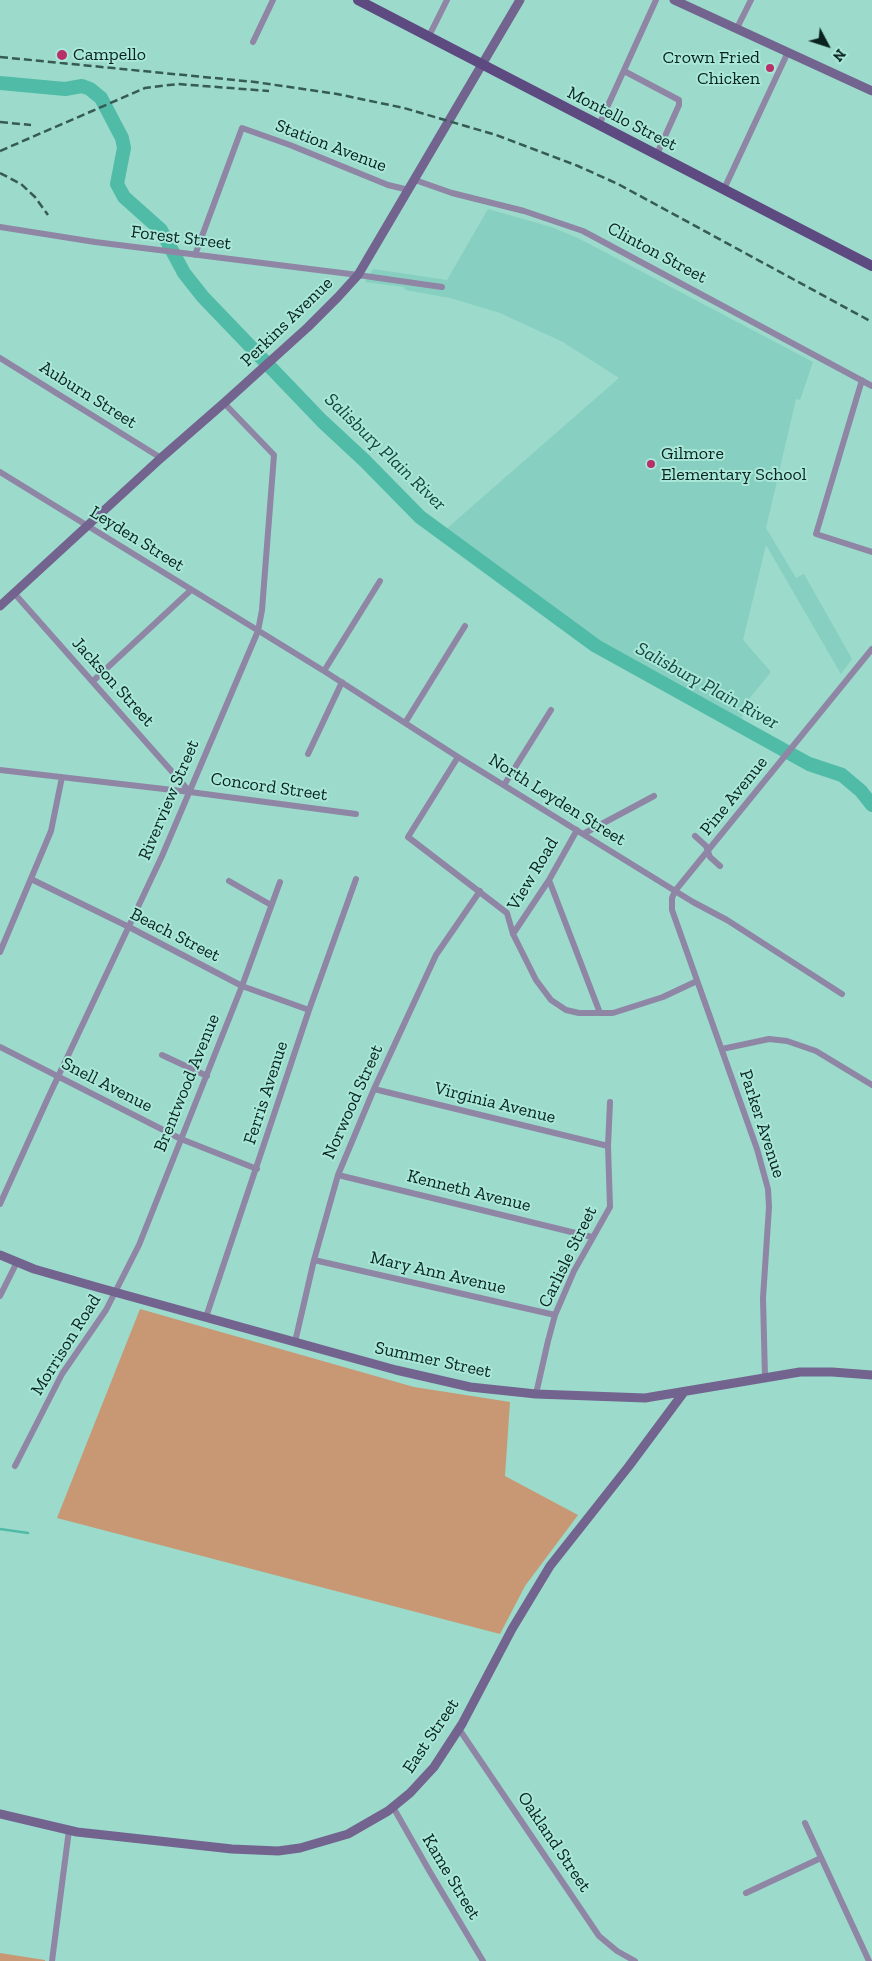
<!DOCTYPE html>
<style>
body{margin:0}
#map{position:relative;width:872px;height:1961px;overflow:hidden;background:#9cdacc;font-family:"Zilla Slab",serif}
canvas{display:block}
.north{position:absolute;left:802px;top:20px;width:50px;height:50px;-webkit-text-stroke:4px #a9e7d9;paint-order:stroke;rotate:130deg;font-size:14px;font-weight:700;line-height:20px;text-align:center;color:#09231e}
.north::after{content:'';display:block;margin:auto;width:18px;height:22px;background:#09231e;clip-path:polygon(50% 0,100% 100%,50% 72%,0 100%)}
</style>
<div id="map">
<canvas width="872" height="1961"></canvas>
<div class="north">N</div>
</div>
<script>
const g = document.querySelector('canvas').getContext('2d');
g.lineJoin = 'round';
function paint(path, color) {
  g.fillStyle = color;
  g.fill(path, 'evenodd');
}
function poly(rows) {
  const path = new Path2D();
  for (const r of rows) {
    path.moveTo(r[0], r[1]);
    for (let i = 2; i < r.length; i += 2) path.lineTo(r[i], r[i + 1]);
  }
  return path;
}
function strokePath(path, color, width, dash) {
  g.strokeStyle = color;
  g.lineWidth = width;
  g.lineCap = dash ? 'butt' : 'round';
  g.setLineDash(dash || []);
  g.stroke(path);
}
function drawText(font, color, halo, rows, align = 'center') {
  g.font = font + ' "Zilla Slab",serif';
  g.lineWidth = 4;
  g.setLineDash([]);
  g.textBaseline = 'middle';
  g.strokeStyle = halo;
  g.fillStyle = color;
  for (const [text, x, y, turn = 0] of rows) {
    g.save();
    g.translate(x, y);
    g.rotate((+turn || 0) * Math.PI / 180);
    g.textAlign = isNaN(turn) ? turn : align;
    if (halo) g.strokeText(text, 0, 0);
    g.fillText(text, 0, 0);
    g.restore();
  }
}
paint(poly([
 [488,209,551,227,578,238,813,362,800,400,796,399,766,528,796,578,804,574,852,659,841,674,766,545,743,640,771,672,744,705,741,725,621,658,445,530,619,378,563,342,500,313,450,298,405,290,404,287,365,282,373,269,447,280]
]), '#87cfc0');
paint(poly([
 [140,1309,414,1387,510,1402,505,1476,578,1515,525,1586,500,1634,57,1518],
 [0,1953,45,1960,45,1961,0,1961]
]), '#c79873');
strokePath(poly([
 [0,1529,28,1533]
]), '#50bba7', 2.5);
strokePath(poly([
 [0,83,65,89,82,86,90,89,101,98,122,138,124,148,117,184,124,197,161,230,184,273,203,297,322,421,365,461,420,517,596,646,809,764,842,775,861,791,872,805]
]), '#50bba7', 14);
strokePath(poly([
 [737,28,751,0],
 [429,36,447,0],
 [253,42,273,0],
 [624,71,679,100,679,105,657,154],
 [599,125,656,0],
 [415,180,452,193,524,211,583,231,872,386],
 [724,189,788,52],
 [0,227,95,242,358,275,442,287],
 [195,255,242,128,290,145,388,185,409,190],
 [0,358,161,458],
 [862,380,816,534,872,552],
 [0,472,324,671,458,757,693,902,727,920,842,994],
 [14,593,190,792],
 [324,671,380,581],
 [93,681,191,590],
 [405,723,465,626],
 [308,754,342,682],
 [458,757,408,837,507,913,513,934,536,980,551,1000,566,1010,579,1013,613,1013,663,997,697,981],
 [0,770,190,792,356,814],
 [504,785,551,710],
 [583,834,654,796],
 [695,836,706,846,710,857,720,866],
 [31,879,129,927,242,986,309,1010],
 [549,880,600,1013],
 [229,881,271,905],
 [513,934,549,880,577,830],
 [0,952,51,831,62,777],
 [0,1047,181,1139,257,1169],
 [722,1049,769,1039,787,1041,816,1051,872,1085],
 [162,1055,207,1076],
 [374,1089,608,1146],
 [338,1175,592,1237],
 [0,1204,48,1098,162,856,258,631,262,610,274,455,224,403],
 [314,1260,555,1315],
 [0,1296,17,1262],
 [206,1317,309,1010,356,879],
 [295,1342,314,1260,338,1175,374,1089,436,955,480,891],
 [765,1377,763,1298,769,1207,768,1189,757,1149,672,910,672,898,675,891,872,649],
 [536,1394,548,1341,555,1315,574,1271,610,1207,608,1146,610,1102],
 [15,1466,62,1374,106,1310,139,1245,242,986,280,882],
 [459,1729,599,1936,617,1951,635,1961],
 [393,1807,430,1872,483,1961],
 [805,1823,869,1961],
 [746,1893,821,1858],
 [52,1961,69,1830]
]), '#8f85a4', 6);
strokePath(poly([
 [674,0,872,91],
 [0,606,161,458,224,403,308,327,338,297,358,275,520,0],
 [0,1255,34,1269,100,1288,396,1370,470,1387,536,1394,645,1398,800,1372,832,1372,872,1375],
 [0,1814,77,1832,232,1849,278,1851,300,1848,348,1834,388,1811,410,1793,434,1767,462,1724,512,1629,550,1566,629,1466,684,1392]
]), '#72638f', 9);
strokePath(poly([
 [358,0,872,266]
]), '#5d4a80', 10);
strokePath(poly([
 [0,57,255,82,337,94,404,108,496,135,578,166,618,184,872,322],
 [0,122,31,125],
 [0,151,145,88,178,84,269,91],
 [0,173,21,184,35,197,48,215]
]), '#365b53', 2.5, [8, 4]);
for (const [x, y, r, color] of [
 [62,55,6,"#b92f6a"],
 [770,68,5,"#b92f6a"],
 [651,464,5,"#b92f6a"]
]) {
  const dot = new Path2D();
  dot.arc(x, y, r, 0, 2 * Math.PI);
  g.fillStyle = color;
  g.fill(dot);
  strokePath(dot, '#a9e7d9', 2);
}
drawText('18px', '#09231e', '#a9e7d9', [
 ["Campello",73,55],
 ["Crown Fried",760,58,"right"],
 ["Chicken",760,79,"right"],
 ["Gilmore",661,454],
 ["Elementary School",661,475]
], 'left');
drawText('18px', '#09231e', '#a9e7d9', [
 ["Montello Street",622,119,27],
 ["Station Avenue",331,146,21],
 ["Forest Street",181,238,7],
 ["Clinton Street",657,253,28],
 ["Perkins Avenue",287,322,-44],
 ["Auburn Street",88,395,32],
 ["Leyden Street",137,539,32],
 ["Jackson Street",113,682,48],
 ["Concord Street",269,787,8],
 ["Pine Avenue",734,796,-51],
 ["Riverview Street",169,800,-67],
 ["North Leyden Street",557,800,32],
 ["View Road",533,874,-59],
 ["Beach Street",175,935,27],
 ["Brentwood Avenue",187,1083,-68],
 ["Snell Avenue",107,1085,27],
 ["Ferris Avenue",266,1093,-72],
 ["Norwood Street",353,1102,-66],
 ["Virginia Avenue",495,1103,14],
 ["Parker Avenue",762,1124,72],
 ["Kenneth Avenue",469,1191,14],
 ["Carlisle Street",568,1257,-64],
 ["Mary Ann Avenue",438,1273,13],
 ["Morrison Road",66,1345,-58],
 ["Summer Street",433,1360,12],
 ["East Street",431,1736,-56],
 ["Oakland Street",554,1842,56],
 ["Kame Street",451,1877,59]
]);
drawText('italic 19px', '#15453c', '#a9e7d9', [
 ["Salisbury Plain River",385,452,44],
 ["Salisbury Plain River",707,686,29]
]);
</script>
